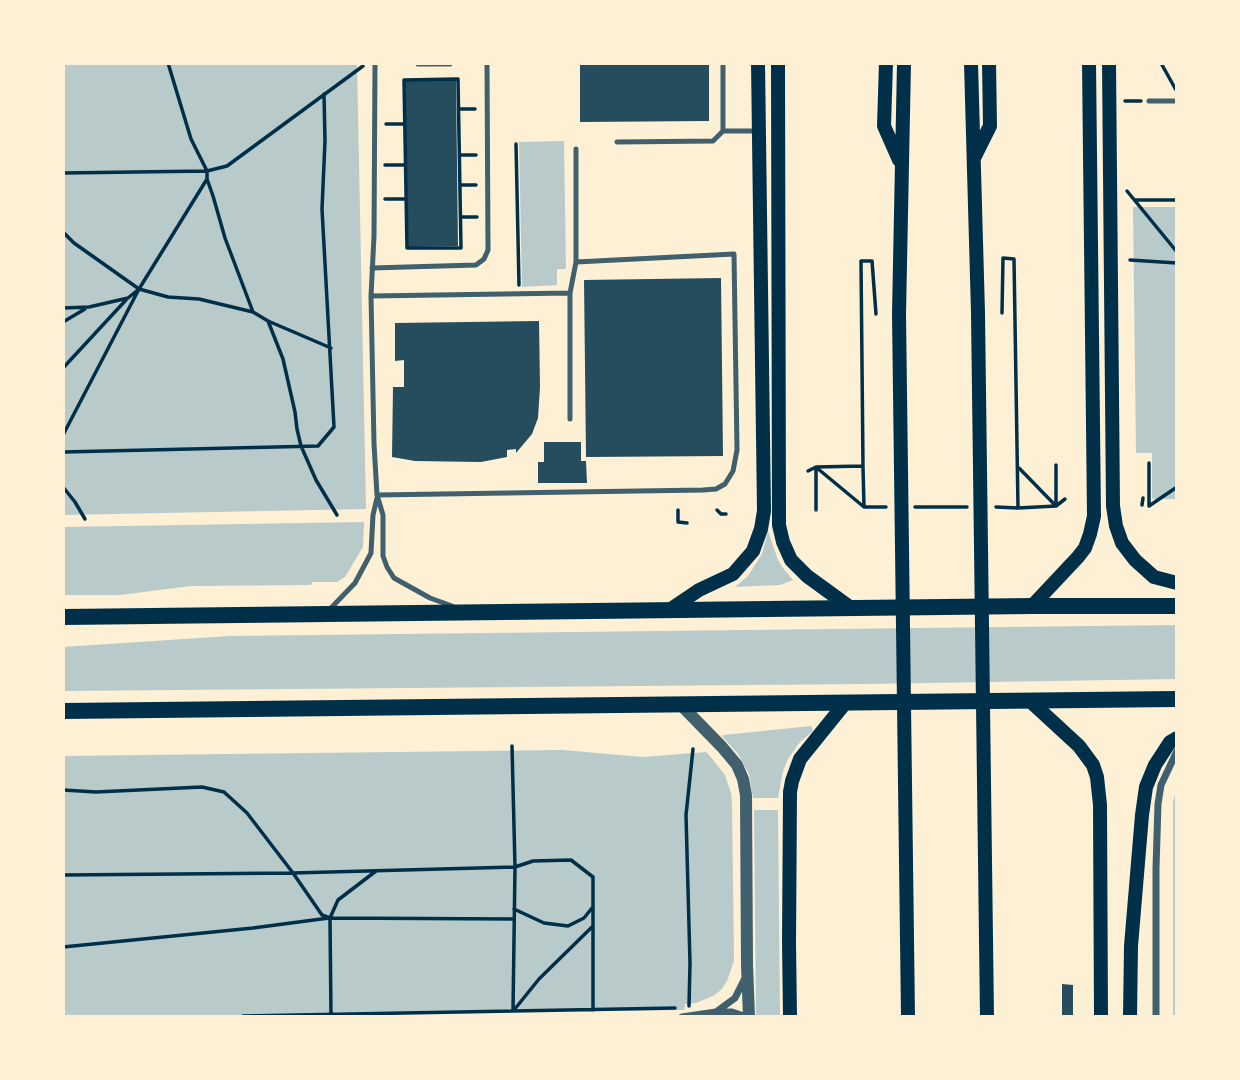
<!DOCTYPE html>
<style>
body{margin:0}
#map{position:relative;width:1240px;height:1080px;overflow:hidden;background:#fdf0d5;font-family:"DM Sans",sans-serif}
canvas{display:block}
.frame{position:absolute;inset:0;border:65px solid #fdf0d5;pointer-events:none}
</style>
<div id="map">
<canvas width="1240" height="1080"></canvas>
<div class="frame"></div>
</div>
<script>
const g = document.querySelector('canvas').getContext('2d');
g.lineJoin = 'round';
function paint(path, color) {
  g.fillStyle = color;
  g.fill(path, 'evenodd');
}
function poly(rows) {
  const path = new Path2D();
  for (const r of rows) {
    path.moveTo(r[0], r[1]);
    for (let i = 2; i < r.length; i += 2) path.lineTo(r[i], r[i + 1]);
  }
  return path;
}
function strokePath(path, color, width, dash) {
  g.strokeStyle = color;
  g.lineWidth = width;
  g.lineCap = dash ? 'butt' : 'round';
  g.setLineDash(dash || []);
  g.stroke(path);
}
paint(poly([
 [63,63,357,63,366,509,63,515],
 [564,141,566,269,557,269,557,285,522,287,519,142],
 [1133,207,1177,207,1177,499,1152,499,1152,453,1136,453],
 [364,522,363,547,345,577,337,582,312,582,311,585,191,586,120,595,63,595,63,527],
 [768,531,778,560,783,568,793,580,780,585,735,587,748,576,762,554],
 [1177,625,1177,679,864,684,63,691,63,647,230,636],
 [811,726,813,731,800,742,788,759,783,771,778,798,753,798,749,774,738,754,722,736,724,735],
 [562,750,643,757,706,752,710,756,725,775,731,793,732,803,734,961,727,981,721,990,713,996,696,1003,685,1004,684,1010,63,1017,63,756],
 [1177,784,1177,1017,1173,1017,1173,803],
 [754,810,778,810,780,1017,756,1016]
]), '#b9caca');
paint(poly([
 [580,63,709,63,709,121,580,122],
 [405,81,456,81,458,246,408,247],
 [721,278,723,456,586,457,584,280],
 [539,321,540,387,538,418,532,434,516,453,516,449,507,450,507,457,481,462,415,461,392,457,393,387,404,387,404,360,395,361,395,323],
 [544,442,581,442,581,461,586,461,587,483,538,483,538,462,544,462],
 [1062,984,1073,985,1073,1017,1062,1017]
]), '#264d5e');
strokePath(poly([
 [1161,63,1176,90],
 [458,79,461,248,407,248,404,80,458,79],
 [1125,101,1141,101],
 [460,109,475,109],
 [386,124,405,124],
 [516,144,519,285],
 [460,155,476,155],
 [385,165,405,165],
 [63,173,207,171,227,166,363,66],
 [207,179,213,196,225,238,253,312],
 [461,185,476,185],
 [1127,191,1177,252],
 [385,199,405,199],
 [1135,200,1177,200],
 [461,217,477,217],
 [63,232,74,243,139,289],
 [1130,260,1177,263],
 [63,308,89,307,128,298,139,289,168,297,199,299,253,312,268,321,331,348],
 [1002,313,1003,258,1014,259,1018,508,1056,506,1065,499],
 [268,321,283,359,295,412,297,429,301,446,316,480,337,515],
 [63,322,85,309],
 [63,368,126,300],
 [63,435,139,289,207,179,207,171,191,139,168,63],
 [63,452,318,446,334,427,322,209,325,141,324,94],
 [1149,463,1149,506],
 [1056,465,1056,506],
 [816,467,816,510],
 [863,467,864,507,886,507],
 [817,468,864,507],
 [1019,468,1056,506],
 [808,471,816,467,863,466,861,261,872,261,876,314],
 [63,487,75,502,85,519],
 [1142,505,1143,498],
 [1149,506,1177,487],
 [915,507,967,507],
 [996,507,1018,508],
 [678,510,678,522,687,523],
 [717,510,721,514,726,514],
 [512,746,515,867,513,1011],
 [63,790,96,792,202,787,224,792,247,813,293,873,322,915,330,918,513,919],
 [63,875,293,873,515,867,533,861,571,860,593,877,593,1010],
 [514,909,544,923,568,926,584,918,592,908],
 [63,947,253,928,329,918],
 [689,1006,690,963,686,815,693,749],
 [514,1010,539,979,593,926],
 [243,1016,675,1008],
 [331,1017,330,918,338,900,376,871]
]), '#003049', 3.5);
strokePath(poly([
 [375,63,374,236,371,296,374,444,377,495,383,515,383,556,387,567,394,578,430,598,452,606],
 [418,63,418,64,450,64],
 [723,63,723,131,757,131],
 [1149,101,1177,101],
 [617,142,713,141,723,131],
 [372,268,476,265,484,259,488,250,487,63],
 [371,296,570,293],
 [570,419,570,293,576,262,576,149],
 [377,495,703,490,716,489,725,484,733,471,737,450,734,254,576,262],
 [330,609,355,583,371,553,373,515,377,498]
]), '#3f606c', 5);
strokePath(poly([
 [716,1012,735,998,744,980],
 [682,1017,716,1012,732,1012,747,1017],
 [1156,1017,1156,868,1158,804,1161,785,1177,751]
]), '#3f606c', 7);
strokePath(poly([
 [680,704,722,747,737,765,743,779,746,795,747,965,749,1017]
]), '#3f606c', 12);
strokePath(poly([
 [778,63,779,525,783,542,791,560,807,576,851,608],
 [886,63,884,126,899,160],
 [904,63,899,314,908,1017],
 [971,63,978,313,987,1017],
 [1109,63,1113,506,1116,526,1122,543,1135,560,1154,577,1177,583],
 [975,156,990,126,989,63],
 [1032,606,1078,557,1085,548,1090,534,1094,516,1089,63],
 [668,611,699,590,733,574,753,551,761,529,764,511,758,63],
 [1029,700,1079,746,1093,765,1097,777,1100,805,1101,1017],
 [790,1017,789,943,790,792,792,781,800,759,846,702],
 [1130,1017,1131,946,1142,815,1146,787,1155,765,1170,742,1177,738]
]), '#003049', 14);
strokePath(poly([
 [63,617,1032,606,1177,606],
 [63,711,1177,699]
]), '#003049', 16);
</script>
